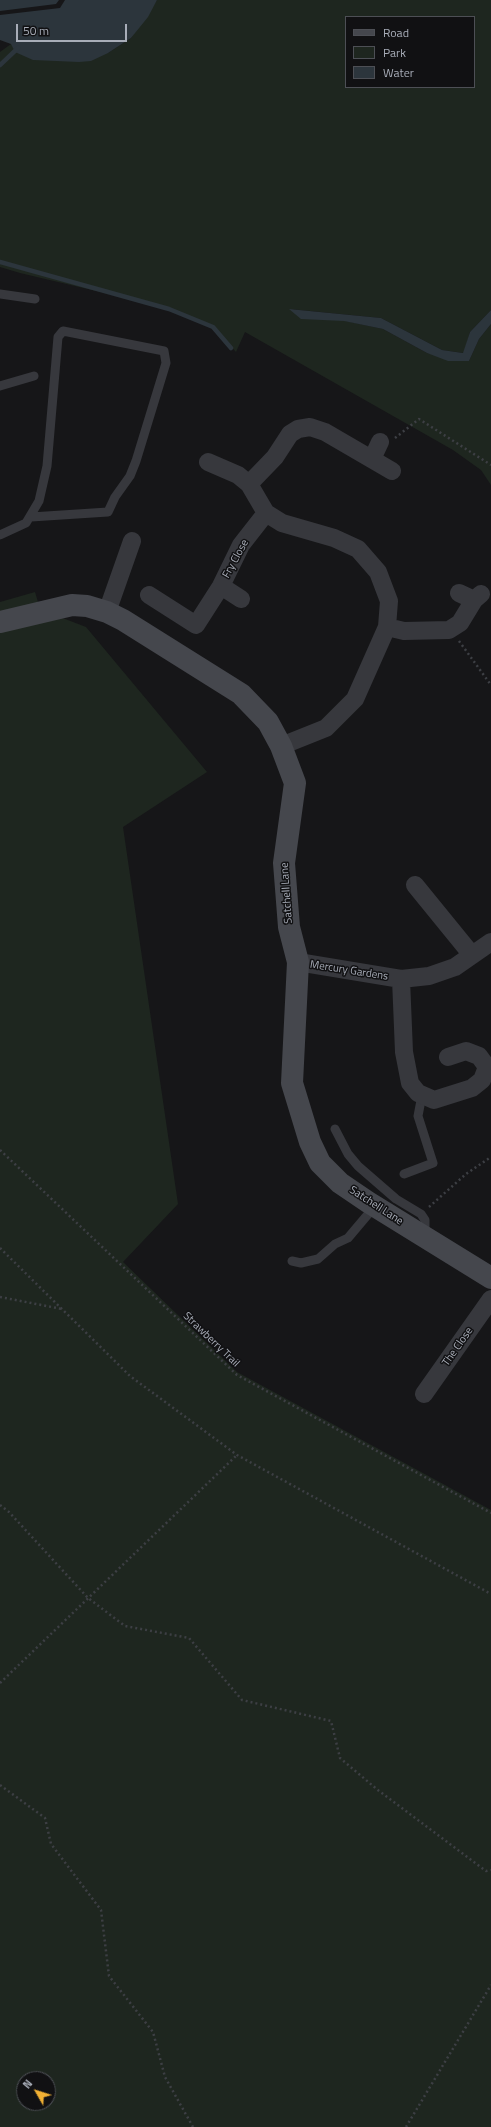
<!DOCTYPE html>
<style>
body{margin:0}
#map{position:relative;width:491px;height:2127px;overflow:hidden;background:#161618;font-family:"Titillium Web",sans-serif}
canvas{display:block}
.legend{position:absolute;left:345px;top:16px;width:130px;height:72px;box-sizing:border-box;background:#111113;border:1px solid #4d4f55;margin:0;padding:5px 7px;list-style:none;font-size:12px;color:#a8adb8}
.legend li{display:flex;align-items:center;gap:8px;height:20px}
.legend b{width:20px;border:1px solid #4d4f55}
.north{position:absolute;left:16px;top:2071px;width:40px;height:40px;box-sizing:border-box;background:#111113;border:1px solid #4d4f55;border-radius:50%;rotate:309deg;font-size:11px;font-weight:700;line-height:16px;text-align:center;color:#a8adb8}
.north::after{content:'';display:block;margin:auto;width:14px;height:18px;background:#f2b134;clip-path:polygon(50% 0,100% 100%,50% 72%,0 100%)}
.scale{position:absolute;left:16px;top:24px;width:111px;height:18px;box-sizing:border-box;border:2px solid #a8adb8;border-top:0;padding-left:5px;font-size:12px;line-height:14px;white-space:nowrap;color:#a8adb8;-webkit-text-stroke:3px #111113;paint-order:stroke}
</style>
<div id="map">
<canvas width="491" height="2127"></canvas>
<ul class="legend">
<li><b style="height:5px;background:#45474d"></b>Road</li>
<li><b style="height:11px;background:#1e261f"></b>Park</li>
<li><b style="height:11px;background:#2c353c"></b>Water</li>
</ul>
<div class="north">N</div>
<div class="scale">50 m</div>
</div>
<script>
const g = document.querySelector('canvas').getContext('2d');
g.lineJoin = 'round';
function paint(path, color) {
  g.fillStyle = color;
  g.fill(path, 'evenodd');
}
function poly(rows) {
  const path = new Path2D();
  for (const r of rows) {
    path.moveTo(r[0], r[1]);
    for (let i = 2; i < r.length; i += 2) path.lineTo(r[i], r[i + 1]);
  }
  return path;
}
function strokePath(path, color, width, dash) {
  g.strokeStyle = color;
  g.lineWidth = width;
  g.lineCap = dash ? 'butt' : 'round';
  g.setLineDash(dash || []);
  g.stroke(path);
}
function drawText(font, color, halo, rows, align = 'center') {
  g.font = font + ' "Titillium Web",sans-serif';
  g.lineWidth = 3;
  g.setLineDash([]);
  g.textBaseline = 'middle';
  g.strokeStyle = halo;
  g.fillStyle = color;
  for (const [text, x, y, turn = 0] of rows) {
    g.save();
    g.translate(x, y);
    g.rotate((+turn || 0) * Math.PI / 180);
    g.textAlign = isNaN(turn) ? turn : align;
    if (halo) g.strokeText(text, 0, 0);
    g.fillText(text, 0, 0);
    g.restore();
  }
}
paint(poly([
 [157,0,491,0,491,310,470,332,464,353,442,350,381,318,290,309,383,329,427,353,469,361,479,339,491,324,491,485,481,470,453,450,245,332,236,352,213,327,147,303,20,273,0,267,0,52,11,44,108,53,131,38],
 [346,17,474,17,474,87,346,87],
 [35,592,41,612,47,612,86,627,207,772,123,827,178,1204,123,1262,237,1372,491,1510,491,2127,0,2127,0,602],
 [24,2079,48,2079,48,2103,24,2103]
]), '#1e261f');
paint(poly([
 [0,0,157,0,148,17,131,38,108,53,91,61,79,62,33,60,15,52,11,44,0,40],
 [289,309,381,318,442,350,463,353,470,332,491,310,491,324,479,339,469,361,448,361,427,353,383,329,344,321,301,319]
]), '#2c353c');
paint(poly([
 [59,0,65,0,60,8,0,15,0,11,56,4]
]), '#161618');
strokePath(poly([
 [0,65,18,48],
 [0,262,169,309,213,327,231,348]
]), '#2c353c', 4.5);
strokePath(poly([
 [395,438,419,419,491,465],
 [459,641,491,685],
 [0,1150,237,1375,491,1513],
 [429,1207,466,1174,491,1157],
 [0,1248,130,1376,237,1455,491,1594],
 [0,1297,62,1309],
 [0,1505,9,1512,88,1598,125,1626,189,1638,242,1700,331,1721,340,1758,379,1791,486,1871,491,1870],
 [0,1683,237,1455],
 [0,1785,45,1818,51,1844,101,1910,109,1976,153,2032,165,2077,193,2127],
 [406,2127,491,1985]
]), '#3d3f44', 2.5, [2, 3]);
strokePath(poly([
 [0,294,35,299],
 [0,386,34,376],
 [0,535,26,523,39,501,47,466,58,337,63,331,164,351,166,363,136,461,130,476,115,497,108,512,31,517],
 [335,1129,348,1154,358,1166,396,1199,421,1214,425,1220,425,1235],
 [404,1174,433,1163,418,1116,422,1095],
 [292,1261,301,1263,318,1259,335,1244,348,1238,375,1206]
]), '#37383d', 9);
strokePath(poly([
 [372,459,380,442],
 [208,462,238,475,249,484,266,513,282,523,334,538,358,549,378,572,389,601,387,627,355,699,326,728,281,746],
 [249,484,275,457,290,434,298,429,310,427,325,432,392,471],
 [221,586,241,599],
 [459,593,474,600],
 [149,595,196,625,221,586,241,545,266,513],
 [107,612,132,541],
 [387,627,404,631,449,630,460,623,474,600,481,594],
 [415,885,472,955],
 [298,962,401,979,429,976,455,967,491,942],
 [401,979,404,1052,410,1083,418,1093,434,1100,472,1088,482,1080,487,1067,479,1056,466,1051,448,1057],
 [424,1394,491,1299]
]), '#37383d', 18);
strokePath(poly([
 [0,622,72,605,87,606,107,612,123,620,241,694,268,722,281,746,295,783,284,863,289,927,298,962,292,1083,310,1142,320,1163,340,1183,368,1202,491,1278]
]), '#45474d', 22);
drawText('11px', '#a8adb8', '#111113', [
 ["Fry Close",236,559,-61],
 ["Satchell Lane",287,893,-94],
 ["Mercury Gardens",349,971,9],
 ["Satchell Lane",376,1206,33],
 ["Strawberry Trail",211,1340,44],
 ["The Close",458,1347,-55]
]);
</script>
